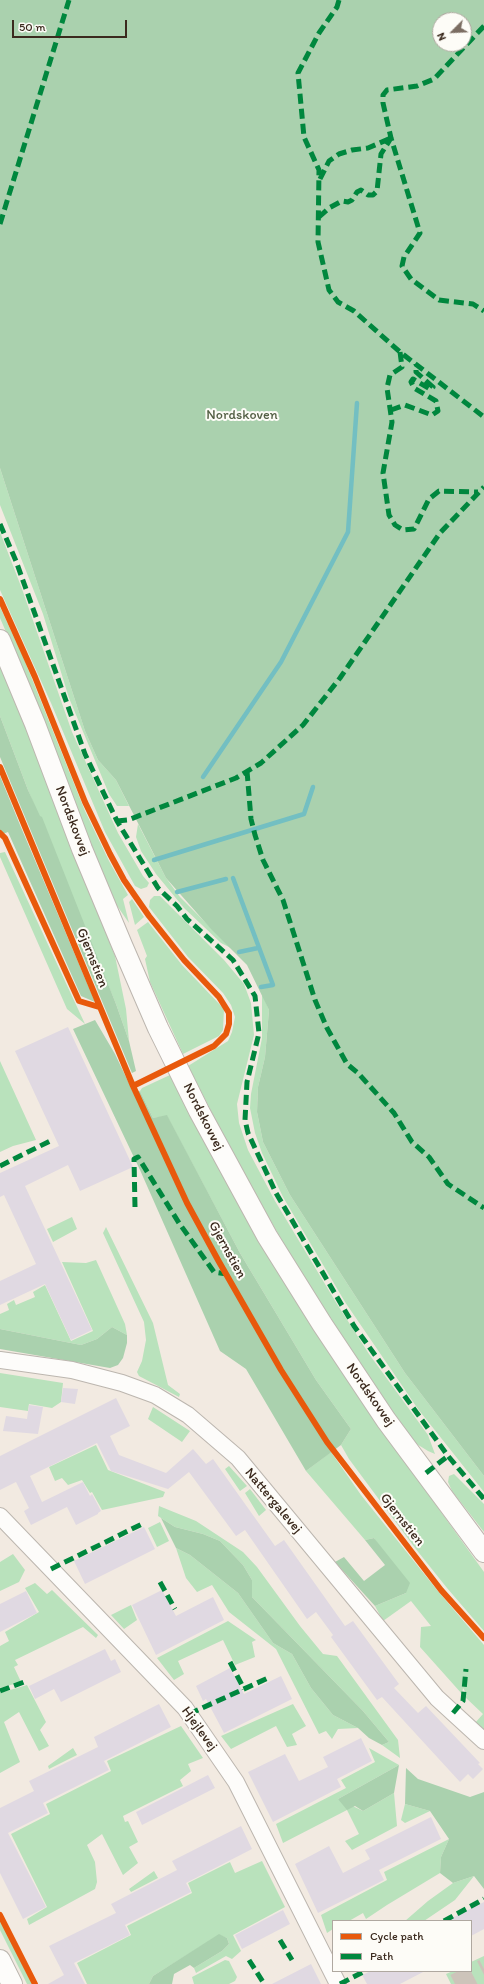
<!DOCTYPE html>
<style>
body{margin:0}
#map{position:relative;width:484px;height:1984px;overflow:hidden;background:#f2eae1;font-family:Itim,sans-serif}
canvas{display:block}
.legend{position:absolute;left:332px;top:1920px;width:140px;height:52px;box-sizing:border-box;background:#fdfcf7;border:1px solid #afa8a0;margin:0;padding:5px 7px;list-style:none;font-size:12px;color:#3b2a1e}
.legend li{display:flex;align-items:center;gap:8px;height:20px}
.legend b{width:20px;border:1px solid #afa8a0}
.north{position:absolute;left:432px;top:12px;width:40px;height:40px;box-sizing:border-box;background:#fdfcf7;border:1px solid #afa8a0;border-radius:50%;rotate:246deg;font-size:11px;font-weight:700;line-height:16px;text-align:center;color:#3b2a1e}
.north::after{content:'';display:block;margin:auto;width:14px;height:18px;background:#7b6d62;clip-path:polygon(50% 0,100% 100%,50% 72%,0 100%)}
.scale{position:absolute;left:12px;top:20px;width:115px;height:18px;box-sizing:border-box;border:2px solid #3b2a1e;border-top:0;padding-left:5px;font-size:12px;line-height:14px;white-space:nowrap;color:#3b2a1e;-webkit-text-stroke:3px #fdfcf7;paint-order:stroke}
</style>
<div id="map">
<canvas width="484" height="1984"></canvas>
<ul class="legend">
<li><b style="height:5px;background:#e8590c"></b>Cycle path</li>
<li><b style="height:5px;background:#00873e"></b>Path</li>
</ul>
<div class="north">N</div>
<div class="scale">50 m</div>
</div>
<script>
const g = document.querySelector('canvas').getContext('2d');
g.lineJoin = 'round';
function paint(path, color) {
  g.fillStyle = color;
  g.fill(path, 'evenodd');
}
function poly(rows) {
  const path = new Path2D();
  for (const r of rows) {
    path.moveTo(r[0], r[1]);
    for (let i = 2; i < r.length; i += 2) path.lineTo(r[i], r[i + 1]);
  }
  return path;
}
function strokePath(path, color, width, dash) {
  g.strokeStyle = color;
  g.lineWidth = width;
  g.lineCap = dash ? 'butt' : 'round';
  g.setLineDash(dash || []);
  g.stroke(path);
}
function drawText(font, color, halo, rows, align = 'center') {
  g.font = font + ' Itim,sans-serif';
  g.lineWidth = 4;
  g.setLineDash([]);
  g.textBaseline = 'middle';
  g.strokeStyle = halo;
  g.fillStyle = color;
  for (const [text, x, y, turn = 0] of rows) {
    g.save();
    g.translate(x, y);
    g.rotate((+turn || 0) * Math.PI / 180);
    g.textAlign = isNaN(turn) ? turn : align;
    if (halo) g.strokeText(text, 0, 0);
    g.fillText(text, 0, 0);
    g.restore();
  }
}
paint(poly([
 [0,468,85,731,98,760,116,780,129,806,117,806,109,794,69,698,43,614,0,505],
 [0,532,22,589,72,732,118,833,143,876,149,883,147,887,141,889,135,886,105,832,51,703,0,590],
 [0,607,24,659,85,811,109,861,128,895,123,899,129,923,111,897,41,713,0,618],
 [0,662,115,956,126,1009,129,1041,116,1004,28,790,0,716],
 [138,824,166,878,180,897,231,948,221,943,184,908,156,874,141,851,136,837],
 [5,852,85,1024,67,1009,0,857,0,853],
 [154,896,160,896,224,960,244,984,251,1003,254,1035,237,1104,239,1123,248,1150,275,1201,337,1304,369,1354,428,1435,435,1454,428,1451,415,1443,372,1383,299,1271,232,1152,188,1066,228,1041,232,1032,235,1017,231,1005,223,993,188,957,149,907,150,900],
 [132,899,144,917,135,925,129,902],
 [148,922,182,965,224,1009,223,1030,219,1036,183,1054,150,982,145,959,147,956,137,930],
 [262,993,269,1010,265,1057,258,1087,257,1112,263,1142,290,1195,405,1373,484,1476,484,1492,418,1409,345,1302,283,1197,262,1153,255,1133,250,1108,251,1094,262,1038],
 [0,1061,36,1140,13,1146,0,1152],
 [170,1075,383,1431,484,1572,484,1631,447,1588,415,1548,349,1459,341,1445,351,1429,316,1380,240,1253,167,1116,153,1118,140,1091,142,1088],
 [72,1217,77,1229,53,1242,47,1229],
 [106,1227,153,1323,168,1385,180,1394,179,1397,139,1376,137,1372,142,1361,146,1340,144,1322,103,1233],
 [96,1260,125,1324,127,1335,112,1327,97,1339,81,1345,0,1329,0,1314,9,1310,7,1304,14,1300,16,1305,35,1297,33,1292,45,1285,71,1341,93,1331,62,1262,86,1263],
 [0,1373,63,1383,61,1402,52,1408,29,1404,28,1411,0,1407],
 [153,1407,190,1431,182,1442,148,1419],
 [96,1445,108,1470,165,1492,163,1497,102,1510,92,1492,90,1493,82,1480,68,1485,62,1478,55,1481,49,1467],
 [331,1452,361,1495,437,1590,484,1645,484,1732,475,1723,483,1714,465,1697,466,1693,463,1688,462,1694,420,1647,421,1627,431,1626,411,1601,383,1621,375,1606,406,1593,374,1538,365,1540,306,1471],
 [229,1466,247,1486,240,1491,225,1469],
 [454,1474,484,1504,484,1532,452,1491,448,1482,449,1476],
 [250,1489,266,1510,259,1516,245,1493],
 [159,1506,196,1521,243,1552,257,1567,300,1626,323,1654,337,1656,398,1740,400,1758,382,1745,389,1742,363,1711,252,1597,252,1580,243,1565,220,1541,203,1534,175,1527,158,1516],
 [160,1522,169,1541,157,1547,148,1528],
 [176,1548,190,1555,238,1593,273,1643,292,1654,311,1688,333,1715,358,1728,338,1729,332,1739,326,1731,319,1734,276,1649,229,1612,212,1585,197,1592,186,1578],
 [13,1554,25,1570,19,1582,0,1591,0,1562],
 [35,1583,47,1594,52,1590,98,1635,96,1638,83,1627,15,1660,18,1665,14,1667,21,1682,0,1688,0,1646,9,1641,5,1632,39,1612,25,1588],
 [131,1605,137,1620,124,1629,111,1615],
 [228,1621,256,1640,252,1642,255,1657,235,1665,223,1640,178,1661,184,1674,174,1680,157,1658],
 [27,1685,46,1722,40,1730,49,1746,39,1751,19,1712,4,1722,20,1762,0,1773,0,1693],
 [293,1704,306,1726,292,1734,297,1745,287,1747,276,1726,231,1749,221,1736],
 [181,1726,203,1758,188,1764,191,1771,180,1780,183,1786,123,1816,125,1822,128,1821,138,1842,129,1847,138,1863,123,1875,102,1834,87,1845,95,1862,97,1882,95,1889,29,1925,27,1919,47,1907,11,1834,50,1814,46,1804,111,1771,107,1761],
 [73,1748,77,1755,49,1769,48,1766],
 [369,1748,399,1765,338,1799,363,1811,394,1793,397,1826,352,1850,345,1841,359,1834,347,1810,283,1843,276,1824,346,1788,341,1780,375,1762],
 [405,1804,430,1811,405,1823,401,1820],
 [449,1839,441,1857,440,1873,387,1905,366,1919,363,1913,349,1921,333,1921,333,1929,327,1933,321,1915,387,1880,384,1872],
 [262,1861,285,1907,233,1935,241,1951,232,1959,226,1956,196,1973,194,1968,222,1951,229,1944,227,1938,219,1935,153,1976,149,1984,87,1984,77,1963,131,1935,127,1926,192,1893,188,1883,230,1862,235,1873],
 [154,1871,158,1878,131,1892,129,1889],
 [474,1876,455,1900,424,1921,405,1921,428,1901,453,1883],
 [0,1921,3,1926,32,1984,27,1984,0,1930],
 [484,1956,484,1984,451,1984,446,1974,453,1971,471,1971,471,1962],
 [225,1960,229,1961,237,1977,235,1981,229,1984,194,1984,192,1977]
]), '#b9e2bc');
paint(poly([
 [0,0,484,0,484,1476,405,1373,290,1195,263,1142,257,1112,258,1087,265,1057,269,1010,247,965,211,929,166,878,116,780,98,760,85,731,0,468],
 [440,20,464,20,464,44,440,44],
 [0,716,28,790,40,816,42,817,116,1004,129,1041,136,1071,132,1073,0,757],
 [0,776,20,825,95,1002,81,996,8,832,0,835],
 [95,1020,115,1054,134,1094,140,1091,153,1118,167,1115,240,1253,316,1380,351,1429,341,1445,306,1471,246,1369,220,1351,140,1170,73,1029],
 [112,1327,127,1335,127,1343,123,1358,118,1365,110,1368,0,1349,0,1329,81,1345,97,1339],
 [161,1518,175,1527,203,1534,220,1541,243,1565,252,1580,252,1597,363,1711,389,1742,382,1745,369,1738,358,1728,333,1715,311,1688,292,1654,273,1643,238,1593,190,1555,176,1548],
 [374,1538,410,1583,406,1593,375,1606,335,1562,344,1557,364,1581,385,1565,365,1540],
 [399,1765,394,1793,363,1811,355,1806,347,1810,338,1799],
 [406,1768,418,1779,470,1797,484,1792,484,1889,474,1876,453,1883,440,1873,441,1857,449,1839,430,1811,405,1804],
 [219,1934,227,1938,229,1944,222,1951,194,1968,190,1965,174,1974,172,1984,149,1984,153,1976]
]), '#aad1ae');
strokePath(poly([
 [203,777,281,662,348,532,357,403],
 [154,860,304,814,313,787],
 [233,878,273,985,261,987],
 [177,892,226,879],
 [239,952,258,948]
]), '#73bfc2', 4.5);
paint(poly([
 [68,1027,133,1167,80,1191,68,1165,25,1186,92,1330,71,1340,45,1284,0,1305,0,1281,36,1264,4,1195,0,1197,0,1173,59,1146,15,1051],
 [63,1388,78,1389,75,1404,61,1402],
 [116,1398,130,1426,110,1436,119,1455,166,1473,193,1449,206,1464,213,1459,275,1546,284,1540,345,1626,353,1621,399,1684,394,1688,418,1713,426,1706,480,1763,478,1764,483,1769,473,1779,468,1774,460,1782,382,1697,377,1700,331,1637,333,1635,316,1612,307,1619,245,1530,236,1536,189,1472,168,1489,111,1471,97,1443,30,1476,42,1502,83,1482,90,1496,92,1494,101,1511,98,1513,98,1514,76,1525,67,1507,31,1525,24,1511,29,1508,16,1482,0,1490,0,1456],
 [29,1405,43,1407,38,1434,3,1431,6,1416,27,1419],
 [144,1527,155,1549,85,1584,74,1561],
 [162,1590,176,1616,213,1597,224,1620,156,1655,132,1605],
 [26,1591,37,1613,0,1632,0,1604],
 [105,1649,111,1661,115,1659,121,1672,61,1702,54,1689,35,1699,29,1686],
 [230,1668,244,1694,281,1676,292,1699,224,1733,206,1699,203,1701,196,1686],
 [159,1704,171,1727,104,1761,109,1770,43,1803,48,1813,8,1833,46,1907,23,1919,0,1873,0,1808,34,1791,29,1781,98,1747,94,1737],
 [361,1738,372,1761,337,1779,341,1787,273,1822,248,1772,285,1754,299,1781,328,1767,323,1757],
 [208,1775,215,1788,142,1825,136,1812],
 [431,1817,441,1839,379,1870,384,1880,318,1913,295,1864,329,1846,343,1873,370,1859,365,1850],
 [241,1826,252,1849,186,1883,191,1892,125,1925,130,1935,74,1963,85,1984,48,1984,64,1975,49,1946,116,1913,111,1904,177,1870,172,1861],
 [484,1902,484,1929,471,1936,471,1921,446,1921],
 [283,1910,290,1924,242,1949,235,1935],
 [311,1964,321,1984,272,1984],
 [371,1971,425,1971,400,1984,367,1984,362,1975]
]), '#e0d9e2');
strokePath(poly([
 [455,1984,484,1969]
]), '#cdc4ba', 20, [20, 10]);
const minor = poly([
 [0,1360,72,1370,122,1383,155,1395,188,1415,238,1458,437,1698,484,1741],
 [0,1516,185,1708,236,1782,338,1984]
]);
const tertiary = poly([
 [0,640,35,724,82,849,122,945,158,1028,199,1111,267,1236,322,1324,386,1420,484,1552],
 [0,1960,12,1984]
]);
strokePath(minor, '#bcb6af', 18);
strokePath(tertiary, '#bcb6af', 22);
strokePath(minor, '#fdfcfa', 16);
strokePath(tertiary, '#fdfcfa', 20);
strokePath(poly([
 [339,0,337,7,319,33,298,73,304,137,319,170,318,242,329,290,338,302,354,311,400,352,484,417],
 [484,26,434,79,417,86,387,90,383,95,383,103,391,138,420,233,404,257,402,266,411,279,439,300,473,304,484,311],
 [320,179,329,161,339,154,352,150,368,148,391,138],
 [319,217,329,208,342,201,348,202,352,200,357,192,361,190,368,195,373,195,377,191,381,154,391,138],
 [0,224,69,0],
 [400,352,402,367,390,375,387,388,392,422,383,473,389,515,395,525,403,530,414,529,429,499,439,491,478,492],
 [391,410,405,405,432,415,438,411,436,401,414,388,411,382,413,379,430,389,433,387,416,372,416,364],
 [0,524,16,561,85,754,117,821,158,888,177,906,187,919,233,960,255,996,259,1033,247,1082,245,1120,248,1133,276,1193,354,1326,448,1456,484,1499],
 [247,771,251,819,255,835,263,860,283,900,315,1000,327,1028,347,1064,358,1073,394,1113,412,1142,429,1157,448,1184,484,1208],
 [117,821,128,820,236,778,261,763,303,725,340,678,440,533,484,487],
 [0,1166,52,1140],
 [135,1207,134,1159,138,1157,179,1223,214,1272,227,1274],
 [426,1473,448,1456],
 [51,1569,142,1524],
 [160,1582,175,1609],
 [230,1662,244,1689],
 [0,1691,24,1682,25,1678],
 [453,1713,463,1701,466,1669],
 [189,1714,268,1678],
 [444,1921,484,1899],
 [280,1940,292,1960],
 [249,1960,263,1982],
 [340,1984,363,1972]
]), '#00873e', 5, [10, 5]);
strokePath(poly([
 [0,599,35,677,85,802,110,854,124,880,149,916,184,960,219,997,229,1013,229,1024,226,1034,214,1046,133,1086],
 [0,767,133,1086,187,1203,218,1260,281,1370,327,1442,441,1590,484,1638],
 [0,833,5,838,79,1001,99,1007],
 [0,1915,35,1984]
]), '#e8590c', 6);
drawText('14px', '#535f44', '#fdfcf7', [
 ["Nordskoven",242,415]
]);
drawText('14px', '#3b2a1e', '#fdfcf7', [
 ["Nordskovvej",72,821,69],
 ["Gjernstien",92,958,68],
 ["Nordskovvej",203,1117,63],
 ["Gjernstien",227,1250,61],
 ["Nordskovvej",370,1395,55],
 ["Nattergalevej",273,1501,50],
 ["Gjernstien",402,1520,52],
 ["Hjejlevej",199,1729,54]
]);
</script>
